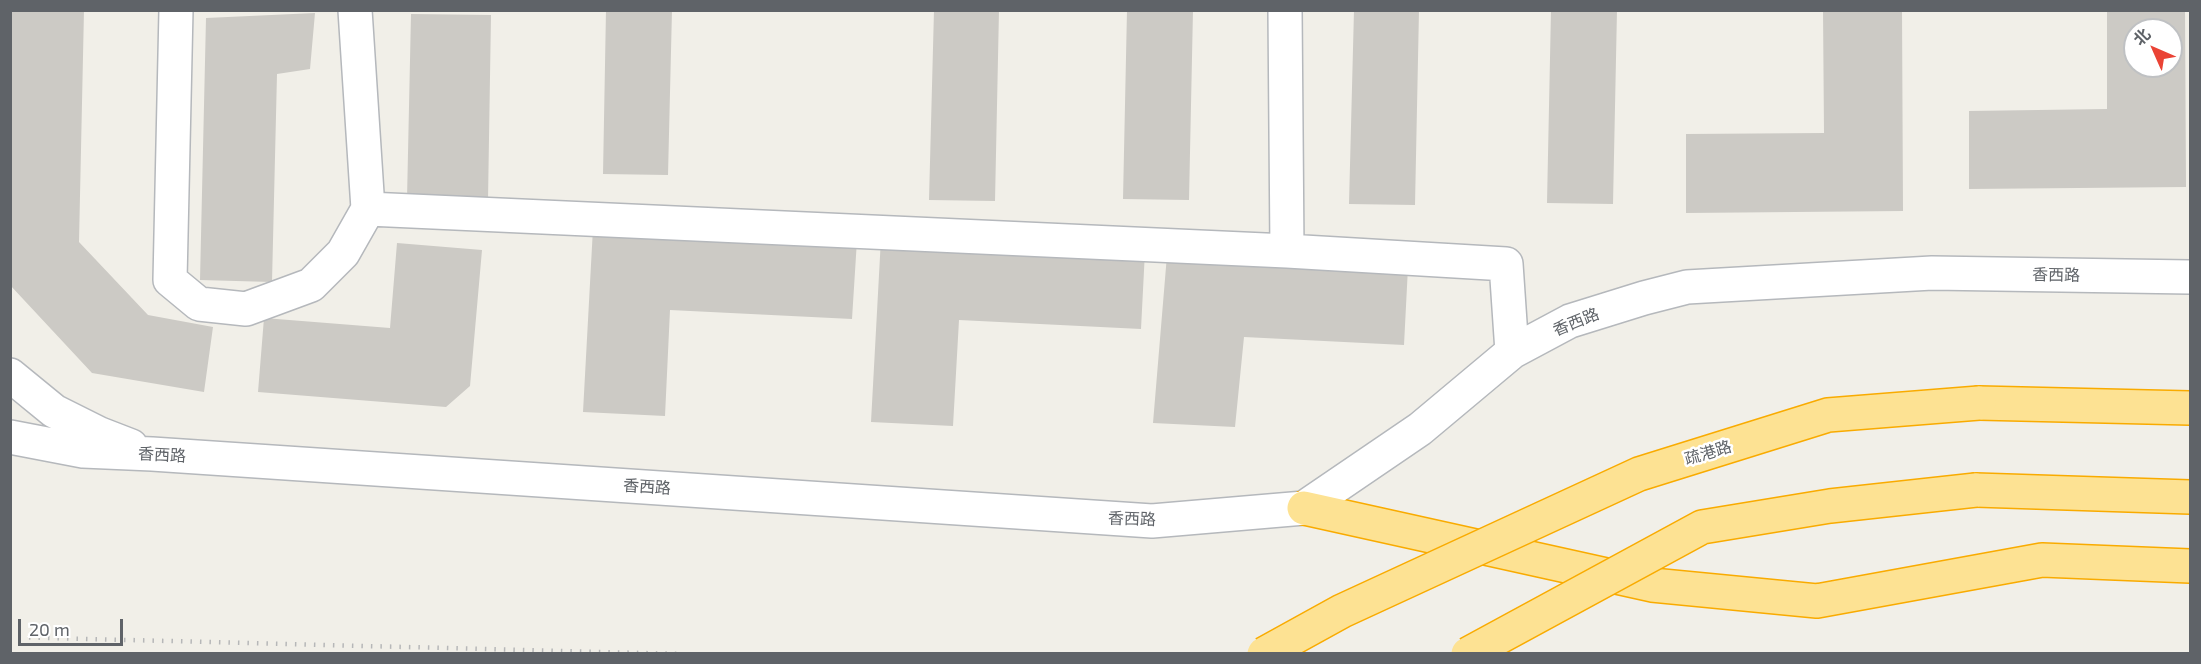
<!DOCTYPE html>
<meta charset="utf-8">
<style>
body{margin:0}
#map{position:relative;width:2201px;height:664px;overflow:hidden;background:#f1efe8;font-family:"Exo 2","Noto Sans SC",sans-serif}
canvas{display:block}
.frame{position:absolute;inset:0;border:12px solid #5f6368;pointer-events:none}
.north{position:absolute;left:2123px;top:18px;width:60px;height:60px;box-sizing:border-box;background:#fff;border:2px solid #bfc1c3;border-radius:50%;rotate:315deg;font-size:16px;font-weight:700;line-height:24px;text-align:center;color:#5f6368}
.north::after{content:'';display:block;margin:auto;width:21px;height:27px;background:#ea4335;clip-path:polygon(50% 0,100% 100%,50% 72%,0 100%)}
.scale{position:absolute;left:18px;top:619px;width:105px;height:27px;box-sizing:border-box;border:3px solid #5f6368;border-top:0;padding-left:8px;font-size:18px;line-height:21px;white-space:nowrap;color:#5f6368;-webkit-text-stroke:4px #fff;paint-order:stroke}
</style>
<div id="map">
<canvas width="2201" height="664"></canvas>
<div class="frame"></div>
<div class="north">北</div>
<div class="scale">20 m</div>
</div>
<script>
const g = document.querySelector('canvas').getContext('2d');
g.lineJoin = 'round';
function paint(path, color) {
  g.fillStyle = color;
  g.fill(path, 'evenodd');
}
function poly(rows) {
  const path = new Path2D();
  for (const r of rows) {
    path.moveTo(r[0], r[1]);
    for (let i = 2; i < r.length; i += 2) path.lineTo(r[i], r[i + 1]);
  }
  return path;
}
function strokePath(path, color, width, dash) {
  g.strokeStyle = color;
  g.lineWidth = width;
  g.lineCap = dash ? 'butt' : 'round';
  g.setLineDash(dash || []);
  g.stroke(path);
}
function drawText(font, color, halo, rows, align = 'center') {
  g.font = font + ' "Exo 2","Noto Sans SC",sans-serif';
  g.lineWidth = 5;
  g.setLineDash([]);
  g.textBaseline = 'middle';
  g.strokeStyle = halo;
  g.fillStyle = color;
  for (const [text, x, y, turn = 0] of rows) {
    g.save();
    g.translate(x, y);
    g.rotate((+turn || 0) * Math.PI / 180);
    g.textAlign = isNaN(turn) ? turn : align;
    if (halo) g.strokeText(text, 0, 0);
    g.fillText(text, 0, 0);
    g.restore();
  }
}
paint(poly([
 [10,10,84,10,79,242,148,315,213,327,204,392,92,373,10,285],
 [606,10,672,10,668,175,603,174],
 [934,10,999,10,995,201,929,200],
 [1127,10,1193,10,1189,200,1123,199],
 [1354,10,1419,10,1415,205,1349,204],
 [1551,10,1617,10,1613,204,1547,203],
 [1823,10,1902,10,1903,211,1686,213,1686,134,1824,133],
 [2107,10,2185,10,2186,187,1969,189,1969,111,2107,109],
 [2135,30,2171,30,2171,66,2135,66],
 [315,13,310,69,277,74,272,282,200,280,206,18],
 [411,14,491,15,488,200,407,199],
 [593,228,857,240,852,319,670,310,665,416,583,412],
 [881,238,1145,251,1141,329,959,320,953,426,871,422],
 [397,243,482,250,470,386,446,407,258,392,264,318,390,328],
 [1167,255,1408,267,1404,345,1244,337,1235,427,1153,423]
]), '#cccac5');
const minor = poly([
 [176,10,170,280,199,304,246,309,311,285,343,253,368,209,355,10],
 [1285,10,1287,251],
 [368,209,1287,251,1506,264,1512,352],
 [10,375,54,411,100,434,131,446],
 [10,437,83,451,152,454,1152,521,1304,508,1420,429,1512,352,1570,321,1644,298,1687,287,1932,273,2190,277]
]);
const highway = poly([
 [1979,403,2190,408],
 [1976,490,2190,497],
 [1304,508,1652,585,1817,601,2042,560,2190,566]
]);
strokePath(minor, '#b5b8bc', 36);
strokePath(highway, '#f9ab00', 36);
strokePath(minor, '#fff', 33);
strokePath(highway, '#fde293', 33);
strokePath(poly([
 [10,637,682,654]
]), '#b6b7b8', 4.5, [1.5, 8]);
const highwayBridge = poly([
 [1264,654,1342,611,1639,474,1828,415,1979,403],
 [1468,654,1702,527,1830,506,1976,490]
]);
strokePath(highwayBridge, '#f9ab00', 36, []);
strokePath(highwayBridge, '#fde293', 33);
drawText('16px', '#5f6368', '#fff', [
 ["香西路",2056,275,1],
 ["香西路",1576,322,-22],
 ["疏港路",1708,453,-17],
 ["香西路",162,455,3],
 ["香西路",647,487,4],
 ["香西路",1132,519,2]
]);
</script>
